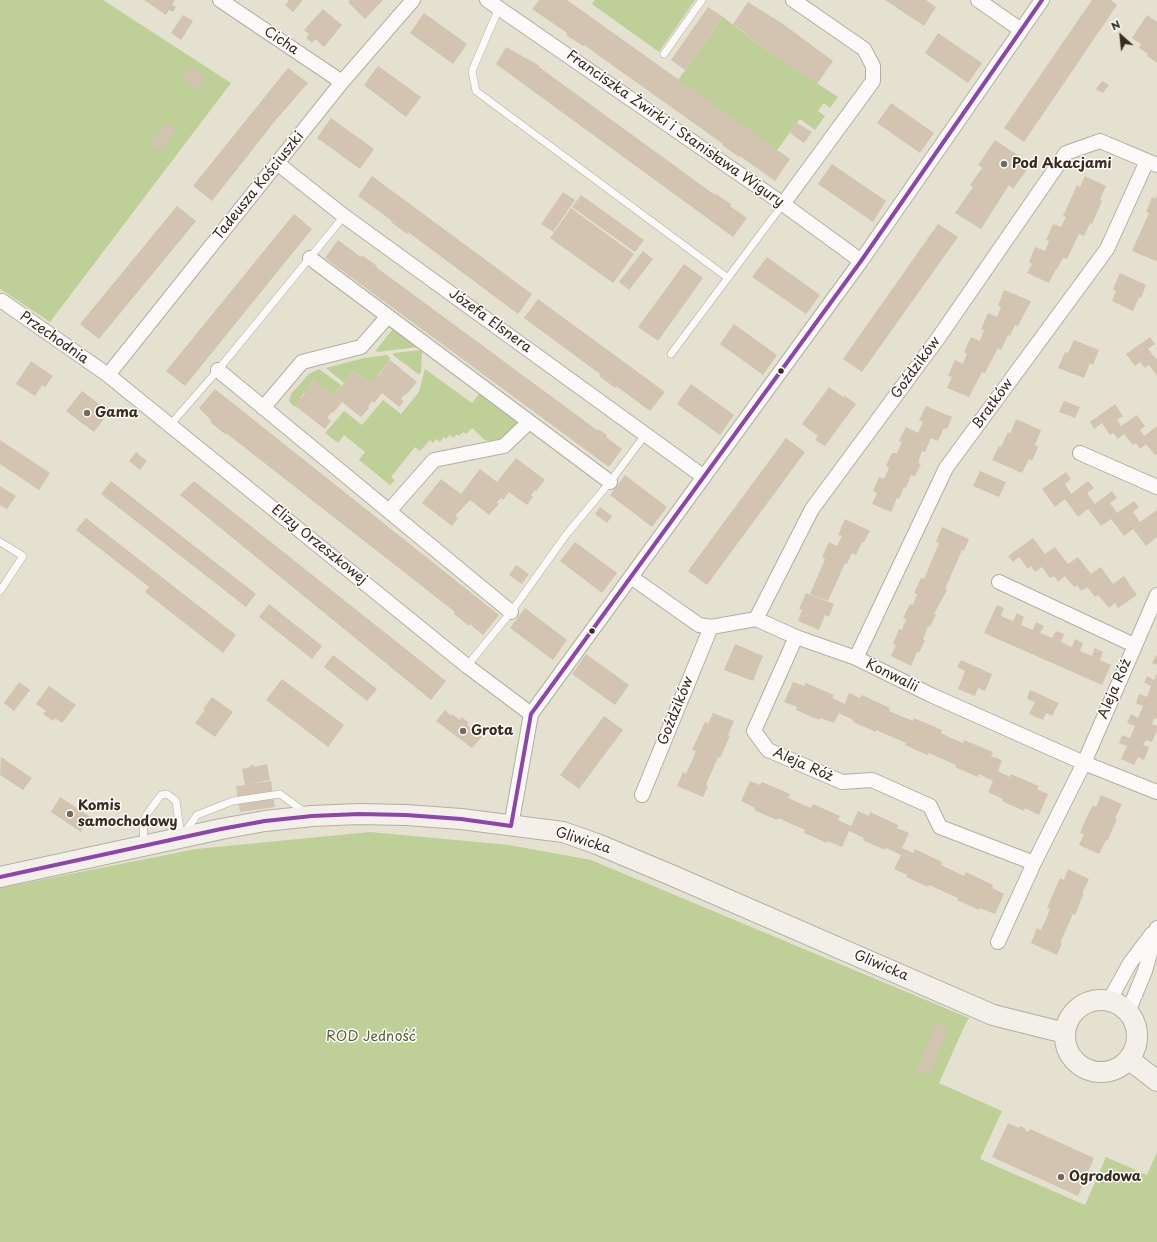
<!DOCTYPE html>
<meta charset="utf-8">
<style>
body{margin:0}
#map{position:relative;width:1157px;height:1242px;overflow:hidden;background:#e4e1d1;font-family:"Playpen Sans",sans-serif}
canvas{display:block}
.north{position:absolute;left:1101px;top:16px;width:40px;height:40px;-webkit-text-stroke:3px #fff;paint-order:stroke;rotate:333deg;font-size:11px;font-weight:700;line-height:16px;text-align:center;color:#3b2a1e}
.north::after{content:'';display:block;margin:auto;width:14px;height:18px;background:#3b2a1e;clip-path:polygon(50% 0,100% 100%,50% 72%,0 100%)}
</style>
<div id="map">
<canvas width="1157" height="1242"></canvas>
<div class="north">N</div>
</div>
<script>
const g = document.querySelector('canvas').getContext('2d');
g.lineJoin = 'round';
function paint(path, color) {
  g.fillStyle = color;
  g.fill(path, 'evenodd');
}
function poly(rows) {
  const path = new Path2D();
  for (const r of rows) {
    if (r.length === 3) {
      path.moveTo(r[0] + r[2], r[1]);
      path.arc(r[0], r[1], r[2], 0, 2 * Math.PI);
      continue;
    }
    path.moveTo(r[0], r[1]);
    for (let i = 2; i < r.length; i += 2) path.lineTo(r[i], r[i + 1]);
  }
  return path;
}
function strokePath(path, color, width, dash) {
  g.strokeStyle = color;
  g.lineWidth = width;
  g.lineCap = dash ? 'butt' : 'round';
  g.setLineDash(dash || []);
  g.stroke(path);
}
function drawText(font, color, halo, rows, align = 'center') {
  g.font = font + ' "Playpen Sans",sans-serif';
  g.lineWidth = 3;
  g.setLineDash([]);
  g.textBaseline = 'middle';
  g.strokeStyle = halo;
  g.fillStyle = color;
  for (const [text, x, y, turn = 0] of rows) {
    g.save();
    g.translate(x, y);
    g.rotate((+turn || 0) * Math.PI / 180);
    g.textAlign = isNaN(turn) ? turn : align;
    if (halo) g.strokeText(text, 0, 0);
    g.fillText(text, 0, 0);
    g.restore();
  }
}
paint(poly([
 [0,0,103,0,231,83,50,322,0,289],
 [595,0,695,0,659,52,592,4],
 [723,17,766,50,838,97,830,108,824,103,818,111,825,116,815,130,800,119,777,150,678,80],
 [395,328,419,347,377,352,376,350,393,329],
 [421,350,422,352,421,372,420,374,418,374,393,355,394,353],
 [387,355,390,358,389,361,371,384,353,371,344,383,326,368,364,358],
 [319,369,341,385,333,395,313,380,294,407,289,401,291,394,309,374],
 [425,369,472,403,482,390,517,421,517,424,515,428,503,439,499,440,491,441,485,440,472,428,466,434,463,432,459,436,457,434,453,438,450,435,446,439,444,437,440,442,436,439,433,443,430,440,420,451,415,447,391,477,395,480,390,485,359,460,365,452,344,435,338,443,325,433,344,411,362,425,383,400,401,414,419,392],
 [370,832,509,845,591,860,969,1018,965,1025,939,1083,1002,1111,980,1159,1085,1205,1106,1157,1147,1175,1157,1152,1157,1242,0,1242,0,888,196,849]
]), '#becf98');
paint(poly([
 [144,0,175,0,172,5,176,7,173,12,169,10,166,15],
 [289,0,302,0,302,1,293,12,285,5],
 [350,0,383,0,365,19,348,2],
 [539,0,567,0,790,159,775,181,740,156,739,157,722,145,723,144,584,45,583,46,566,35,567,33,532,9],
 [885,0,926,0,936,7,924,26],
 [1092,0,1111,0,1117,5,1024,142,1004,128],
 [748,2,783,24,833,61,817,84,766,50,733,24],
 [708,7,723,17,685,70,671,60],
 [323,9,342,25,324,47,315,39,312,43,306,38,309,34,304,30],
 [424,13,467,44,453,64,410,33],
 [183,15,193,21,181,40,171,33],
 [1147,15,1157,22,1157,63,1147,56,1148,54,1139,48,1141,44,1132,38],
 [938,33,982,63,968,83,925,53],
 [506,47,540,66,539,67,715,195,716,194,731,204,730,206,747,218,733,237,496,64],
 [193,66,206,80,196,90,182,76],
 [378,66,421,97,406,117,364,85],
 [288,68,308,83,275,121,212,201,193,186],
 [1102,81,1109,85,1103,93,1096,89],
 [891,103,934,133,920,153,877,123],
 [331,118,374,149,360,169,317,138],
 [166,123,176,131,159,151,150,143],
 [797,123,812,132,804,143,790,133],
 [995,140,1031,164,1013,189,1009,185,981,229,955,213,973,187,970,185,982,168,994,176,978,165],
 [832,164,886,201,873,222,818,184],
 [372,176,532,294,518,314,408,232,407,234,391,222,392,221,358,196],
 [1085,176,1106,186,1100,200,1102,201,1092,224,1090,223,1084,236,1079,234,1067,259,1063,258,1057,269,1056,269,1049,283,1027,273,1032,264,1029,262,1035,247,1045,251,1049,241,1046,240,1053,224,1061,227,1066,217,1063,216,1070,201,1077,185,1080,187],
 [563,192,575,200,553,232,541,224],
 [581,195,644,240,635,252,572,207],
 [1157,195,1157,259,1156,261,1132,251,1149,213,1146,212,1152,197,1155,199],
 [177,206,196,221,99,339,80,324],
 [571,208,634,254,613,283,550,238],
 [294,214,312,229,185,386,166,371],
 [938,224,958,237,862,372,843,359],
 [338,240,361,257,362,255,377,266,376,267,597,430,598,429,607,435,606,437,622,449,609,467,325,258],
 [643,251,653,259,629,290,619,282],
 [767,257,820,295,806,314,752,277],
 [684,264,703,278,658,341,638,327],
 [1120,273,1146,285,1141,298,1139,297,1133,311,1112,301,1116,291,1113,289],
 [1004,290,1031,301,1018,326,1015,325,1010,336,1008,335,1001,350,998,348,985,373,982,372,969,397,947,388,952,377,948,376,955,360,963,364,967,354,964,352,971,337,980,341,984,330,981,329,988,313,997,317,1001,307,998,306],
 [538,299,665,392,650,411,616,386,615,388,599,376,600,374,524,318],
 [734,324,777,355,763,375,720,344],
 [1150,337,1155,344,1148,349,1156,359,1157,359,1157,376,1149,365,1145,368,1140,362,1135,366,1126,354],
 [1074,340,1099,350,1093,365,1090,363,1084,378,1058,368,1065,352,1068,353],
 [390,360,417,382,406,395,405,394,401,399,404,401,399,407,382,393,374,403,372,401,368,407,369,408,361,417,342,402,333,413,332,412,327,418,331,421,325,429,294,405,300,397,301,398,305,393,304,392,313,380,333,395,341,385,342,386,353,371,371,384,377,376,378,376],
 [31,361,53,376,45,387,42,385,35,396,16,384],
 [691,384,734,415,720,435,677,404],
 [829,387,843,397,845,396,856,404,825,446,815,440,818,436,802,424],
 [215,389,499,615,483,635,470,624,469,626,454,614,455,612,226,433,225,434,210,422,211,420,199,408],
 [82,391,102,406,104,404,109,408,107,410,109,412,94,432,66,411],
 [1064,401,1080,407,1075,418,1059,412],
 [1115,404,1123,416,1117,420,1121,426,1137,415,1145,426,1140,430,1144,436,1157,426,1157,454,1155,455,1146,444,1140,449,1136,443,1133,445,1124,434,1118,439,1113,433,1110,435,1102,423,1094,429,1090,422],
 [926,406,952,417,947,429,944,428,938,441,931,438,925,452,922,451,918,463,921,464,915,476,911,475,906,488,904,487,899,499,897,498,891,512,872,504,877,493,873,491,879,477,884,479,889,468,886,466,892,453,897,453,902,442,899,441,906,427,918,433,923,422,919,420],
 [1016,419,1041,430,1035,445,1038,447,1032,461,1029,459,1022,473,992,460,999,446,1001,447,1008,432,1010,434],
 [786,438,805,452,707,585,688,571],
 [0,440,50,473,39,490,0,464],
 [136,452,147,461,140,470,129,461],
 [516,458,545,480,537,490,537,492,535,490,531,495,533,497,527,505,509,492,503,500,501,498,497,502,499,504,489,515,470,500,455,516,458,518,452,526,422,503,441,479,461,494,480,469,497,482],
 [980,471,1006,482,999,497,973,486],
 [1066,472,1071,479,1065,484,1071,494,1088,481,1094,488,1087,493,1095,504,1112,491,1117,498,1110,503,1117,513,1134,501,1139,507,1133,512,1140,522,1157,510,1157,537,1146,546,1133,529,1124,536,1111,519,1101,526,1088,509,1078,517,1065,499,1055,507,1042,489],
 [625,475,667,507,652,527,610,495],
 [111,481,256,594,246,607,101,494],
 [194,481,446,681,431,700,180,495],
 [0,486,16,496,7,509,0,505],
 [600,507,612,516,607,523,595,514],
 [86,518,236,635,223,653,145,592,149,587,76,530],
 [845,519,870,531,864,542,862,542,856,555,852,553,847,564,845,563,828,601,810,594,825,559,822,557,829,542,837,546,842,536,838,535],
 [942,527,969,539,964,551,962,550,945,589,947,590,934,614,936,615,930,627,928,626,923,640,925,640,919,653,917,652,911,666,891,656,896,645,893,644,899,629,902,630,906,619,903,618,910,604,913,605,917,594,914,593,921,578,924,579,939,543,936,542],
 [1033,538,1045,554,1055,547,1068,564,1078,557,1091,574,1101,567,1113,584,1124,576,1137,595,1118,608,1115,603,1109,608,1098,595,1095,597,1087,587,1081,591,1077,585,1074,587,1065,576,1058,582,1054,576,1050,578,1042,567,1035,572,1031,566,1028,569,1019,557,1013,562,1008,556],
 [575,542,617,573,602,593,560,561],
 [516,565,529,574,522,584,509,575],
 [806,593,834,604,829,617,825,615,819,630,798,621,802,610,799,609],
 [269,604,322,646,312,659,259,617],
 [997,605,1004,608,1001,616,1013,621,1017,613,1024,617,1021,625,1033,630,1036,622,1044,626,1040,633,1052,638,1056,631,1064,634,1061,642,1072,647,1075,639,1083,643,1080,651,1092,656,1095,648,1103,652,1100,660,1111,665,1102,685,984,633],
 [525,608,567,640,553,660,510,628],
 [735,644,763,656,753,681,724,670],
 [586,654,629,685,615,705,572,674],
 [333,655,377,689,367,701,324,667],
 [1156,655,1157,656,1157,665,1152,663],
 [961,660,992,674,985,691,978,688,975,696,958,689,965,671,957,667],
 [1157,673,1157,719,1154,718,1152,724,1157,726,1157,730,1152,742,1146,740,1143,745,1149,747,1144,760,1138,757,1134,765,1121,759,1127,746,1119,743,1122,735,1130,738,1135,726,1127,723,1131,714,1138,718,1143,706,1136,703,1139,694,1147,697,1151,686,1144,683,1147,676,1154,680],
 [282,679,344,725,328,747,266,700],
 [19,682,30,690,14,711,4,703],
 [793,682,804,686,806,683,834,695,832,698,845,704,849,693,860,698,862,695,890,708,889,711,913,721,914,718,942,730,941,733,951,738,963,743,964,740,993,752,991,756,1002,760,998,771,1010,777,1011,774,1039,786,1037,789,1048,794,1039,815,1025,808,1024,811,1002,801,1003,799,988,792,993,781,979,774,978,777,955,767,956,765,929,753,927,755,905,745,906,743,876,730,876,732,853,722,853,720,839,713,834,723,820,718,819,720,796,710,797,707,784,702],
 [49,686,76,705,62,723,55,718,53,721,43,714,46,711,36,704],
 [1030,690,1059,703,1052,716,1046,713,1043,720,1029,714,1035,702,1027,699],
 [212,697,233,712,215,737,195,723,205,710,203,709],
 [445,710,451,716,452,714,460,720,462,717,469,723,467,725,482,737,472,748,436,721],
 [713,713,734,721,728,735,730,736,720,758,718,757,706,785,708,786,703,797,677,786,683,772,686,774,691,763,696,751,692,750,705,722,708,724],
 [604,716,623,730,579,789,560,775],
 [1,757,32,778,23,790,0,775],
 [267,764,270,780,248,784,271,781,275,807,240,812,236,786,245,785,242,769,250,767,250,766,254,765,254,767],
 [750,781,760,785,762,782,790,794,788,798,811,808,813,804,840,816,838,820,851,826,858,811,869,816,870,812,898,825,897,828,909,833,902,848,913,853,915,849,942,862,941,865,964,876,966,872,993,885,992,888,1004,894,995,914,980,908,979,910,957,900,958,898,929,885,928,887,906,877,907,875,894,869,901,855,886,848,885,850,863,840,864,838,849,831,842,847,827,841,827,843,804,833,805,830,778,818,777,820,754,810,755,808,741,801],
 [1101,795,1122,804,1115,818,1117,819,1108,840,1106,840,1099,854,1079,845,1084,834,1080,833,1086,819,1093,805,1096,807],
 [60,797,89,816,81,832,51,812],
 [1068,869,1089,879,1082,893,1084,893,1075,915,1073,914,1060,943,1062,943,1057,955,1031,943,1037,928,1041,930,1046,919,1050,909,1047,908,1060,878,1064,880],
 [936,1023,948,1028,929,1075,917,1070],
 [1008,1123,1019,1128,1020,1126,1026,1129,1025,1130,1028,1132,1030,1129,1094,1158,1078,1196,992,1157]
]), '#d2c4b1');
const service = poly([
 [499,8,472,71,476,91,728,278],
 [664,54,702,0],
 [671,354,783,204],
 [170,425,218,370,344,216],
 [0,542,23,556,0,591],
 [467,666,511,612,566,535,610,482,645,435],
 [185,832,197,815,233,801,280,794,306,813],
 [144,845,143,823,147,814,161,795,167,794,176,801,181,837]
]);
const minor = poly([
 [220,0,342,82],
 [487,0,783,204,861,261],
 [978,0,1021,30],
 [277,163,344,216,704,477],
 [783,204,873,81,873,66,864,49,793,0],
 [310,258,610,482],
 [0,302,2,301,108,375,467,666,531,714],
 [218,370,511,612],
 [108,375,342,82,413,0],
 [263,408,302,362,361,347,388,316],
 [1080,453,1157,487],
 [389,511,434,460,504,446,529,422],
 [631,577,699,625,711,627,756,619,796,637,856,658,931,695,1084,763,1157,792],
 [999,582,1134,645],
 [756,619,812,509,939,337,1066,153,1100,141,1157,165],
 [796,637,754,731,768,750,842,782,872,780,930,806,940,827,1034,863],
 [856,658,946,468,1107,249,1147,161],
 [642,795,711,627],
 [511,826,531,714,861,261,1042,0],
 [998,942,1034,863,1084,763,1157,595],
 [1109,1001,1130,963,1152,934],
 [1128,1012,1145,971,1157,928]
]);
const secondary = poly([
 [0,877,221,829,265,821,312,816,359,814,406,815,461,819,563,832,597,844,671,875,993,1015,1065,1033],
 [1101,1036,36],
 [1130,1060,1157,1081]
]);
strokePath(service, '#b2aea3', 8);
strokePath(minor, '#b2aea3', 16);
strokePath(secondary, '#b2aea3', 22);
strokePath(service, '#fbfaf8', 7);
strokePath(minor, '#fbfaf8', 14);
strokePath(secondary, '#f3f0ea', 20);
strokePath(poly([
 [0,877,221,829,265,821,312,816,359,814,406,815,461,819,511,826,531,714,861,261,1042,0]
]), '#8e44ad', 4);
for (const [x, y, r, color] of [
 [1004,164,4,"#766a5d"],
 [781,371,3.5,"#3b2a1e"],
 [87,413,4,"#766a5d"],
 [592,631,3.5,"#3b2a1e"],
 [463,731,4,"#766a5d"],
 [70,814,4,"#766a5d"],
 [1061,1177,4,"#766a5d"]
]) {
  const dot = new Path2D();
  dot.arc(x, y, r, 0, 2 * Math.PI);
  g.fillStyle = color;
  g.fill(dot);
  strokePath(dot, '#fff', 1.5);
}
drawText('14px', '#3b2a1e', '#fff', [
 ["Cicha",281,41,34],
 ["Franciszka Żwirki i Stanisława Wigury",675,129,35],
 ["Tadeusza Kościuszki",259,186,-51],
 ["Józefa Elsnera",490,321,36],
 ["Przechodnia",54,338,35],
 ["Goździków",916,368,-54],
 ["Bratków",993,404,-54],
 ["Elizy Orzeszkowej",319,545,39],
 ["Konwalii",892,676,26],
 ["Aleja Róż",1115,689,-67],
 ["Goździków",676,711,-68],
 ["Aleja Róż",803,765,24],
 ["Gliwicka",583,841,18],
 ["Gliwicka",881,966,23]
]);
drawText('bold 14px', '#3b2a1e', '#fff', [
 ["Pod Akacjami",1012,164],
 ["Gama",95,413],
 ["Grota",471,731],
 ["Komis",78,806],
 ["samochodowy",78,822],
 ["Ogrodowa",1069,1177]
], 'left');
drawText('14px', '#5e5e39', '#fff', [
 ["ROD Jedność",371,1037]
]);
</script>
